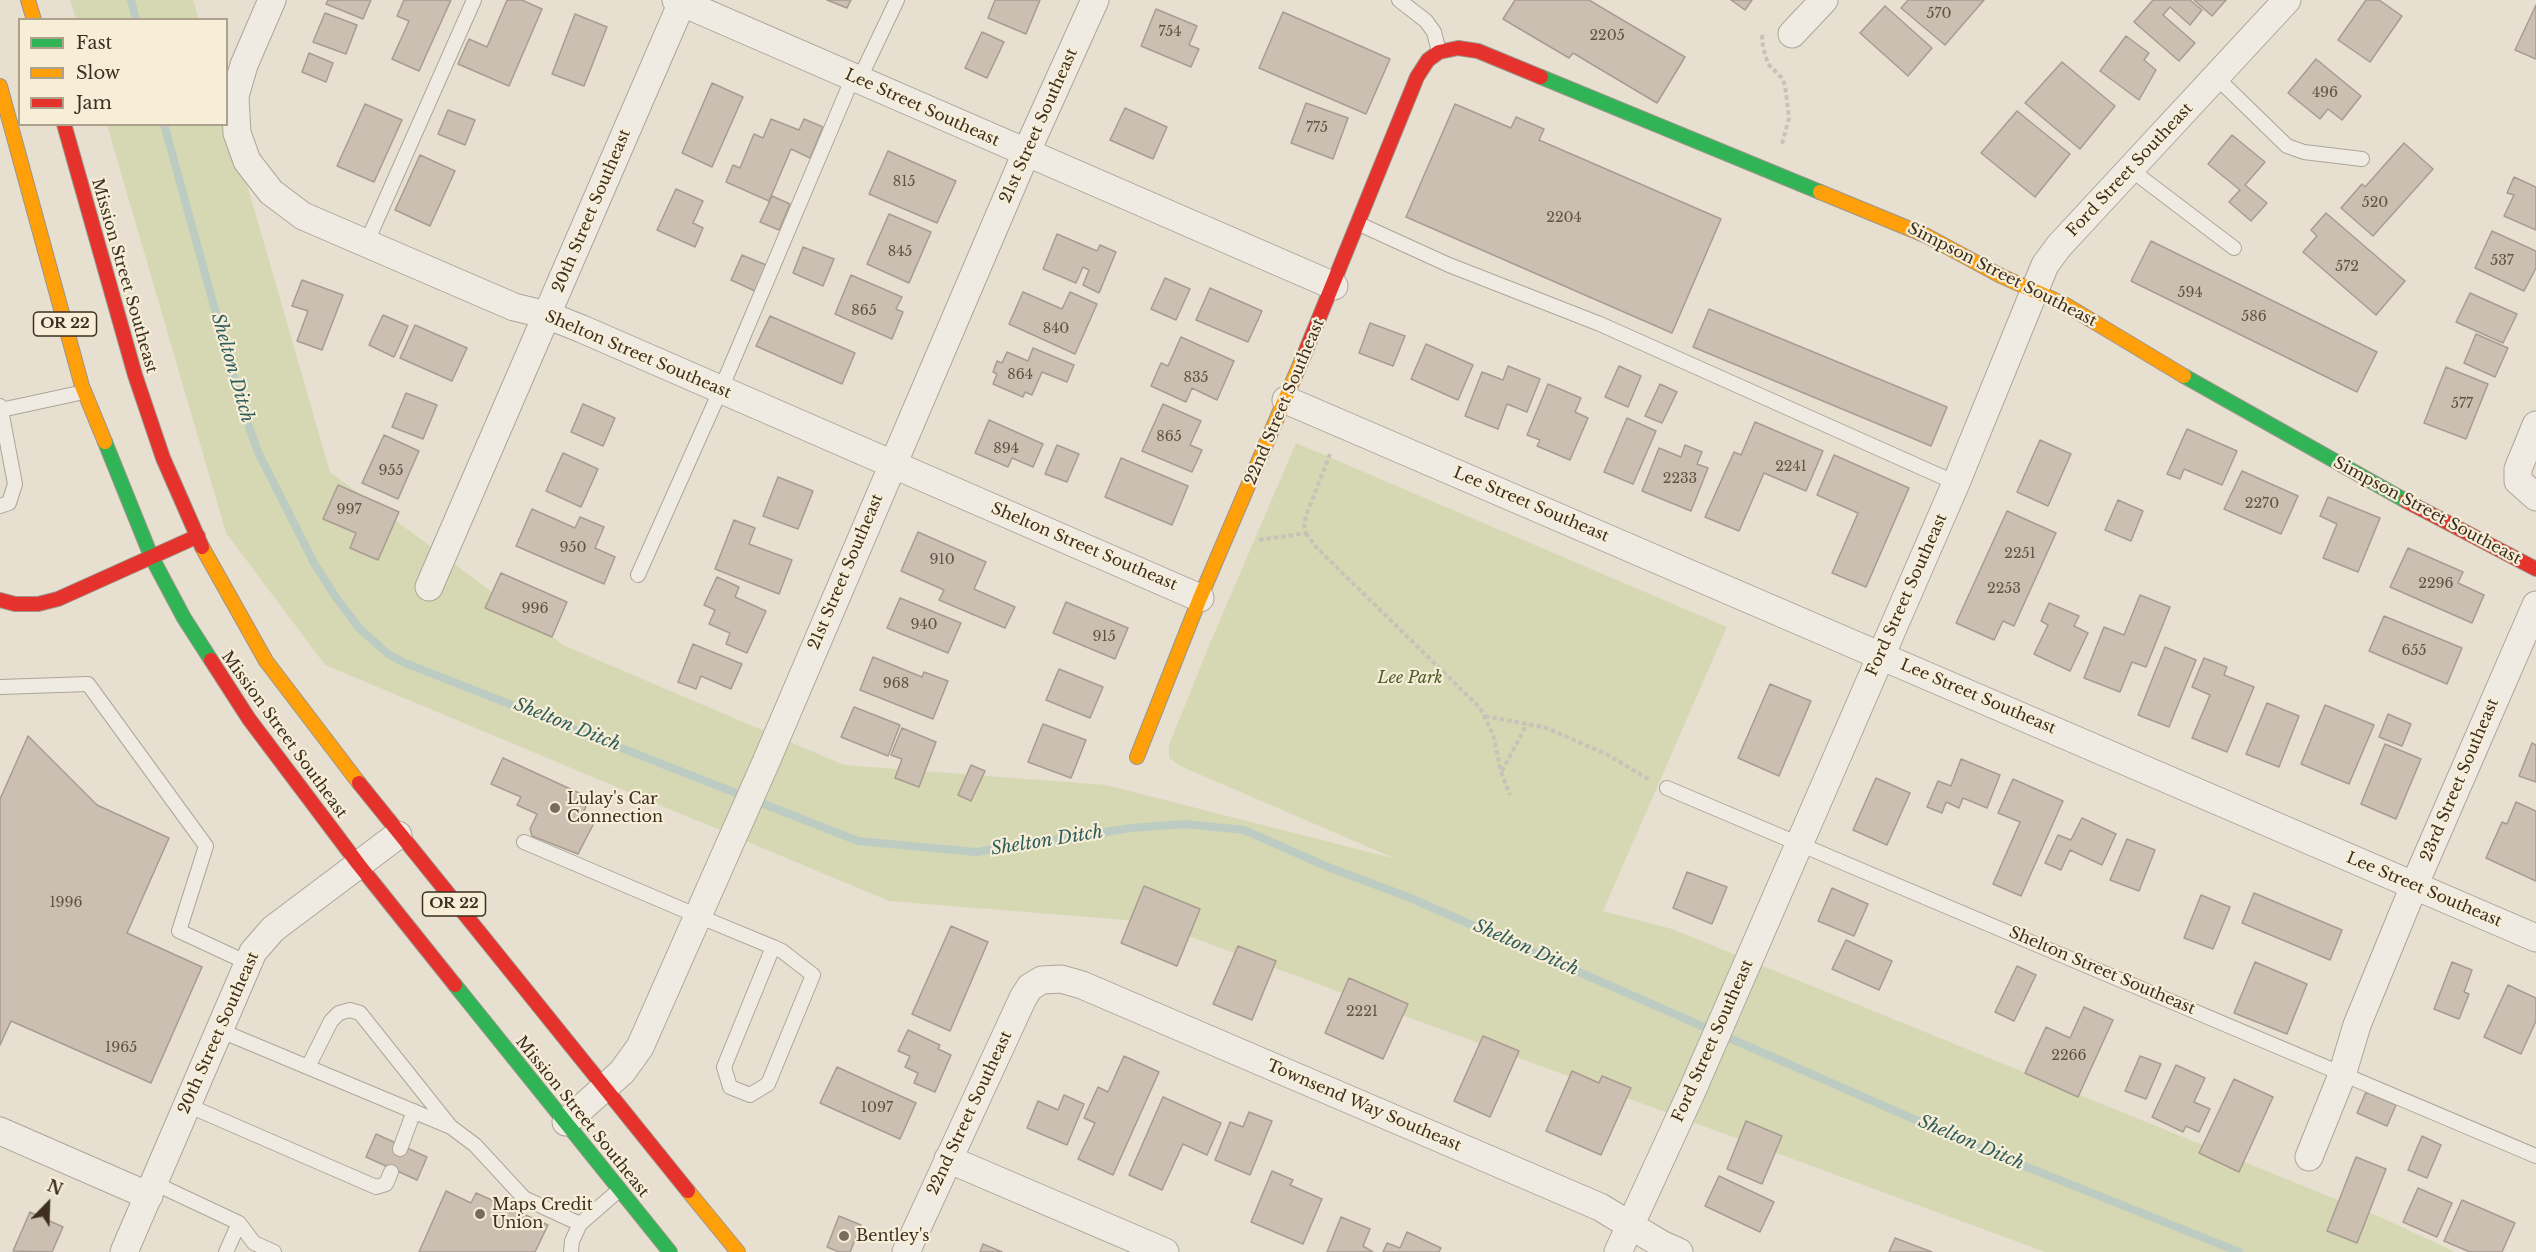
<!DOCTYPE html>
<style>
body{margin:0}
#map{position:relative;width:2536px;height:1252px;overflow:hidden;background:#e7e0d1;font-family:"Libre Baskerville",serif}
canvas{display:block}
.legend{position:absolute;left:18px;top:18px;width:210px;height:108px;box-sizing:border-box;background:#f7eed8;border:2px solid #ada18e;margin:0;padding:8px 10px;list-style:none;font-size:18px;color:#3d2e20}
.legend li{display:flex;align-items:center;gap:12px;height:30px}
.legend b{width:30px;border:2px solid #ada18e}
.north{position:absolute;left:18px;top:1174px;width:60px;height:60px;-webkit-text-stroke:4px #f7eed8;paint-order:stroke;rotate:23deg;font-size:16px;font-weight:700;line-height:24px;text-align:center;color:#3d2e20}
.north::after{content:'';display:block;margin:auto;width:21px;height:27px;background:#3d2e20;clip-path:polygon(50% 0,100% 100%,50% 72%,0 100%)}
</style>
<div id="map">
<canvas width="2536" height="1252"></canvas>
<ul class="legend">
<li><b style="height:8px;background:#30b455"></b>Fast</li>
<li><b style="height:8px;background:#ff9f0a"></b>Slow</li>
<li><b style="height:8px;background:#e5322d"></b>Jam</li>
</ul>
<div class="north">N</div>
</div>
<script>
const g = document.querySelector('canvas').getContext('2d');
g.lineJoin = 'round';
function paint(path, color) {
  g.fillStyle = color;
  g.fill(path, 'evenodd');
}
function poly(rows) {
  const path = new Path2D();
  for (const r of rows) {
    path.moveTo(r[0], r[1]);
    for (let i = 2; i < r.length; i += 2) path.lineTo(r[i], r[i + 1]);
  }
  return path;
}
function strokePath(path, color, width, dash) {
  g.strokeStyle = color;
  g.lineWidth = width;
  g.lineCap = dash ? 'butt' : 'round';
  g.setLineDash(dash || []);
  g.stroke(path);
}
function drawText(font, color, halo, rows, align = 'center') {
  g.font = font + ' "Libre Baskerville",serif';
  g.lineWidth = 4.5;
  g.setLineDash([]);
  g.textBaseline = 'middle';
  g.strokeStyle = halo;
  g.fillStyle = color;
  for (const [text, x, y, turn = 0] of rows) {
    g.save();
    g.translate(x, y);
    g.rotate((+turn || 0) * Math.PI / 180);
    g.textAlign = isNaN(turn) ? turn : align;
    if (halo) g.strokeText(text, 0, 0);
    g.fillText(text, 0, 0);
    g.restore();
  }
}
paint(poly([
 [70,0,193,0,199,19,76,19],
 [227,115,330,472,565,646,844,765,1106,785,1396,859,1180,766,1169,758,1169,745,1208,648,1296,443,1727,627,1603,911,1672,929,2387,1220,2455,1252,2045,1252,1150,922,889,901,325,665,226,533,107,125,226,124]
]), '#d6d7b3');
strokePath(poly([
 [131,0,136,20],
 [164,124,240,401,258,452,314,563,335,596,359,628,388,654,405,663,858,841,976,852,1131,828,1185,824,1244,830,1328,867,1408,897,1982,1149,2239,1252]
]), '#bcccc2', 8);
const building = poly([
 [328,0,371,0,363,19,326,4,328,0],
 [404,0,451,0,419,71,392,59,409,21,397,16,404,0],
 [507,0,522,0,542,9,509,86,458,64,469,39,487,47,507,0],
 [827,0,851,0,847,8,827,0],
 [995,0,1040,0,1026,34,988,18,995,0],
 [1515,0,1589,0,1685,57,1657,103,1573,53,1569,58,1503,19,1515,0],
 [1731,0,1752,0,1745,10,1731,0],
 [1908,0,1984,0,1945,45,1901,8,1908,0],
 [2153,0,2190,0,2202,10,2190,25,2170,7,2163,15,2195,43,2179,61,2134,22,2153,0],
 [2194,0,2226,0,2212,16,2194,0],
 [2366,0,2379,0,2402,16,2370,62,2338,40,2366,0],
 [2536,5,2536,59,2515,50,2536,5],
 [1885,6,1932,48,1908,76,1860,33,1885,6],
 [1156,9,1197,26,1189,45,1199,49,1191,67,1141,46,1156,9],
 [1283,12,1390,59,1366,114,1259,68,1283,12],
 [325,13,357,25,346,54,313,42,325,13],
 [575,14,607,27,584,86,552,74,575,14],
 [982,32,1004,42,987,78,965,68,982,32],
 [2126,36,2149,53,2144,60,2156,70,2139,100,2100,71,2126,36],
 [309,53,333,63,326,82,302,72,309,53],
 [2316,59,2361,96,2342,120,2328,109,2320,119,2288,93,2316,59],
 [2062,62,2115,106,2080,149,2025,103,2062,62],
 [712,83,743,97,712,167,682,153,712,83],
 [1306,103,1348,118,1333,159,1291,143,1306,103],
 [365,104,402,120,374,182,337,166,365,104],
 [1455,104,1511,128,1516,117,1544,129,1539,140,1721,219,1672,333,1406,217,1455,104],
 [1125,108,1167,127,1153,159,1110,140,1125,108],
 [448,110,475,120,465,145,438,134,448,110],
 [2017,111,2070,154,2035,197,1981,153,2017,111],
 [771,119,799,130,804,119,823,127,810,158,791,149,769,201,726,182,733,165,740,168,754,134,763,138,771,119],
 [2232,135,2265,162,2245,185,2267,203,2251,221,2229,202,2240,190,2208,164,2232,135],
 [2404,143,2433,169,2373,236,2341,208,2362,184,2365,187,2404,143],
 [888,151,956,181,937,223,869,194,888,151],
 [420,155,455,171,430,226,395,210,420,155],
 [2514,177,2536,187,2536,230,2504,216,2514,195,2507,193,2514,177],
 [676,189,703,201,693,223,703,228,695,247,657,230,676,189],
 [772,196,790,204,779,230,760,222,772,196],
 [2326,213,2405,281,2376,315,2303,252,2317,236,2311,230,2326,213],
 [889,214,931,232,909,283,867,264,889,214],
 [2492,231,2536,251,2536,268,2524,291,2475,268,2492,231],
 [1057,234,1097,251,1100,245,1116,252,1099,293,1083,285,1089,270,1083,267,1076,283,1043,269,1057,234],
 [2151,241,2377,352,2357,392,2131,281,2151,241],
 [803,247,834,259,823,286,793,273,803,247],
 [742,255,766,265,755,291,731,280,742,255],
 [851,275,902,297,896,309,903,312,892,339,835,314,851,275],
 [1165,278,1190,289,1176,320,1151,309,1165,278],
 [302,280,343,295,322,350,297,341,308,311,292,306,302,280],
 [1210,288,1262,311,1248,342,1196,320,1210,288],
 [1023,292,1062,309,1070,292,1097,304,1075,354,1009,324,1023,292],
 [2470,293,2517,314,2503,343,2456,322,2470,293],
 [1709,309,1947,407,1931,446,1693,347,1709,309],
 [383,315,408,326,394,357,369,345,383,315],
 [770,316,855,353,842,384,756,346,770,316],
 [1370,323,1405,336,1393,366,1359,353,1370,323],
 [415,325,467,348,452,381,400,358,415,325],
 [2476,334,2508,348,2495,377,2464,363,2476,334],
 [1181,337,1234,361,1217,400,1192,388,1186,402,1151,386,1161,363,1168,366,1181,337],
 [1426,344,1473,365,1458,400,1411,379,1426,344],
 [1033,348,1074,365,1067,382,1042,372,1032,395,1025,392,1023,397,993,384,997,374,993,372,997,361,1002,363,1007,352,1028,361,1033,348],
 [1508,366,1540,379,1527,412,1507,404,1498,429,1465,416,1482,372,1503,380,1508,366],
 [1619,366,1641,376,1628,407,1605,397,1619,366],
 [2446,367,2488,384,2466,439,2424,423,2446,367],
 [1548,384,1581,398,1575,412,1588,418,1570,460,1537,446,1540,440,1527,435,1548,384],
 [1660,384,1677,392,1662,423,1645,416,1660,384],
 [406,393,437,405,423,439,392,427,406,393],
 [583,404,615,418,603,446,571,432,583,404],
 [1163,404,1201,421,1190,445,1202,450,1192,472,1142,451,1163,404],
 [1627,418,1656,431,1633,484,1604,472,1627,418],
 [989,420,1043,444,1033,467,1012,458,1008,467,975,453,989,420],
 [1755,422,1823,451,1806,491,1764,473,1739,531,1705,517,1734,452,1741,455,1755,422],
 [2187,429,2237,451,2222,485,2184,469,2180,479,2167,474,2187,429],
 [384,435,419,451,398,499,362,483,384,435],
 [2040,440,2071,454,2048,506,2017,492,2040,440],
 [1057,445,1079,454,1067,482,1045,474,1057,445],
 [1685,445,1702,452,1697,464,1708,468,1691,511,1642,491,1659,448,1681,457,1685,445],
 [563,453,598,469,581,507,546,491,563,453],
 [1834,455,1909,488,1866,587,1832,573,1858,513,1817,495,1834,455],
 [1121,458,1188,486,1172,525,1105,497,1121,458],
 [2242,471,2298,496,2281,534,2224,509,2242,471],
 [778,477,813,491,798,529,763,516,778,477],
 [338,485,399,512,378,560,350,548,356,533,323,519,338,485],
 [2328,497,2380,518,2358,572,2323,558,2337,524,2320,516,2328,497],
 [2118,500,2143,511,2131,541,2105,530,2118,500],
 [532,509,575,528,580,517,604,527,595,548,615,557,604,584,516,546,532,509],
 [2007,511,2056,533,2014,626,2003,621,1994,640,1956,623,2007,511],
 [734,520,755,528,749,544,792,560,779,594,715,569,734,520],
 [918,532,986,562,974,589,1015,607,1005,628,939,600,944,590,901,571,918,532],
 [2408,548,2463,572,2458,583,2484,595,2472,623,2390,587,2408,548],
 [501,573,567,602,552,637,485,608,501,573],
 [717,577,739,587,735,597,766,611,747,653,726,644,730,633,709,624,715,610,704,605,717,577],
 [2140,595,2170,607,2146,667,2132,662,2120,692,2084,678,2104,627,2124,635,2140,595],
 [900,598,961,623,948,653,887,628,900,598],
 [1066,602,1128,628,1115,659,1053,633,1066,602],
 [2049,603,2079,616,2074,626,2088,633,2070,671,2034,654,2048,625,2041,621,2049,603],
 [2384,616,2462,648,2447,684,2369,651,2384,616],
 [693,644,742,664,731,689,701,676,696,689,678,682,693,644],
 [2165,647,2196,660,2169,727,2138,715,2165,647],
 [873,657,922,677,924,672,948,681,933,719,860,690,873,657],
 [2204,658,2227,667,2224,675,2254,687,2227,752,2192,738,2210,695,2192,687,2204,658],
 [1059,669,1103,687,1090,718,1046,700,1059,669],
 [1770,684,1811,701,1779,776,1738,758,1770,684],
 [2267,703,2299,716,2279,767,2246,754,2267,703],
 [2325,705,2374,725,2349,784,2301,764,2325,705],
 [854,707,900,725,888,756,841,737,854,707],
 [2388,714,2411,724,2402,746,2379,737,2388,714],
 [1043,724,1086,740,1071,778,1028,762,1043,724],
 [902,728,936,742,919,787,895,778,902,759,891,755,902,728],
 [28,736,97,805,169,838,127,933,202,967,151,1083,11,1021,0,1045,0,799,28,736],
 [2532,743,2536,745,2536,782,2519,776,2532,743],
 [2385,744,2421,759,2396,819,2361,804,2385,744],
 [503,758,590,798,584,811,595,817,595,821,578,854,532,836,530,829,537,814,517,805,521,797,491,784,503,758],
 [1961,759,2000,775,1987,808,1963,798,1959,808,1946,802,1942,813,1927,807,1938,781,1951,786,1961,759],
 [971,765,985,771,971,801,958,795,971,765],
 [1876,778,1910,793,1887,845,1853,830,1876,778],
 [2013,779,2063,801,2021,896,1993,884,2020,822,1998,813,2013,779],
 [2516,802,2536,811,2536,881,2486,858,2502,822,2507,824,2516,802],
 [2082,818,2116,834,2102,865,2070,850,2061,870,2045,863,2058,835,2071,840,2082,818],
 [2127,839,2155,850,2139,891,2110,880,2127,839],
 [1687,872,1727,887,1712,924,1673,908,1687,872],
 [1144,886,1200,909,1177,966,1121,943,1144,886],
 [1832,888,1868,904,1854,936,1818,921,1832,888],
 [2254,893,2342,930,2330,960,2242,923,2254,893],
 [2201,895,2230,907,2213,949,2184,938,2201,895],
 [951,926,988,942,950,1031,912,1014,951,926],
 [1846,940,1892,961,1879,990,1832,969,1846,940],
 [1238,946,1276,961,1252,1020,1213,1004,1238,946],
 [2255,962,2307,984,2287,1034,2234,1013,2255,962],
 [2452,962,2472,970,2464,992,2469,994,2459,1019,2434,1009,2452,962],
 [2017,966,2036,975,2014,1021,1995,1012,2017,966],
 [1349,978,1408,1004,1383,1059,1325,1033,1349,978],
 [2508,985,2536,998,2536,1021,2521,1054,2484,1037,2508,985],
 [2084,1007,2113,1020,2078,1097,2025,1073,2046,1027,2070,1038,2084,1007],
 [908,1030,940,1045,938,1049,951,1055,935,1092,914,1083,918,1073,905,1067,910,1056,898,1051,908,1030],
 [1483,1036,1519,1051,1490,1117,1454,1101,1483,1036],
 [1124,1056,1159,1072,1113,1175,1078,1159,1095,1123,1084,1118,1098,1087,1108,1092,1124,1056],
 [2140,1056,2161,1064,2146,1099,2125,1091,2140,1056],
 [2176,1065,2205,1078,2194,1102,2210,1109,2199,1132,2186,1126,2183,1132,2152,1117,2176,1065],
 [837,1067,916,1103,900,1139,820,1103,837,1067],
 [1572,1071,1599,1083,1602,1076,1631,1088,1601,1155,1546,1131,1572,1071],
 [2234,1079,2273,1097,2239,1172,2199,1153,2234,1079],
 [2366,1092,2396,1105,2387,1126,2357,1113,2366,1092],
 [1064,1095,1084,1104,1067,1145,1027,1128,1038,1101,1058,1110,1064,1095],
 [1163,1097,1221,1123,1207,1155,1183,1144,1162,1190,1129,1175,1163,1097],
 [1249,1112,1272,1121,1250,1175,1215,1160,1230,1122,1243,1127,1249,1112],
 [1746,1121,1782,1136,1762,1184,1727,1169,1746,1121],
 [376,1134,427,1157,417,1180,366,1157,376,1134],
 [2422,1136,2441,1145,2427,1178,2408,1170,2422,1136],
 [2356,1157,2386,1169,2357,1243,2327,1231,2356,1157],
 [1272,1171,1293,1180,1290,1185,1322,1199,1303,1244,1251,1222,1272,1171],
 [1719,1176,1774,1202,1760,1232,1705,1206,1719,1176],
 [2418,1188,2452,1203,2437,1237,2403,1222,2418,1188],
 [446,1191,471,1203,476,1193,548,1225,535,1252,419,1252,446,1191],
 [2462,1200,2515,1223,2502,1252,2470,1252,2444,1241,2462,1200],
 [30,1212,63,1227,52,1252,13,1251,30,1212],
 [839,1216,861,1225,850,1252,839,1252,827,1247,839,1216],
 [1341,1217,1370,1229,1363,1246,1373,1252,1327,1252,1341,1217],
 [1407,1232,1441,1248,1439,1252,1383,1252,1387,1243,1400,1248,1407,1232],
 [1895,1238,1932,1252,1889,1252,1895,1238],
 [983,1244,1002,1252,980,1252,983,1244]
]);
paint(building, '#cbbfb2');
strokePath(building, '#a89c90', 1.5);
const lane = poly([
 [1399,0,1426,21,1434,32,1439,52],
 [2216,77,2287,146,2304,152,2362,159],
 [859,80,897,0],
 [2130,169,2234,248],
 [1359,224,1449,265,1600,324,1956,483],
 [366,244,474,0],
 [0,406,1,410,84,392],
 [0,506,9,503,15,484,1,410],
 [638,575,721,389,853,77],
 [0,687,88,684,206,846,179,931,248,963],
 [1667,788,2536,1156],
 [524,842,698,916,773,947,782,951,813,975,768,1084,750,1095,730,1087,724,1067,773,947],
 [219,1030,451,1127,475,1145,524,1198,580,1224],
 [308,1067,331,1021,339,1013,350,1010,360,1013,450,1126],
 [187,1105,376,1187,386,1184,391,1172],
 [400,1149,414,1111],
 [154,1183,239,1223,254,1243,274,1252],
 [226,1252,239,1223],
 [571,1252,572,1241,580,1224,619,1190]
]);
const street = poly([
 [272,0,244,65,235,96,237,133,247,161,271,192,303,216,514,307,547,315,582,329,1200,598],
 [676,0,1334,286],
 [1792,34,1824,0],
 [1286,400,2536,938],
 [2536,425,2518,469,2518,481,2536,497],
 [429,587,683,0],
 [566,1122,622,1072,640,1047,766,762,1026,153,1095,0],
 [0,1131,149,1196],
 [2309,1157,2342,1075,2357,1025,2414,886,2536,605],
 [948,1159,1165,1252],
 [124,1252,253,952,273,929,398,835],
 [906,1252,1023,998,1030,987,1042,980,1061,979,1082,985,1600,1207,1661,1244,1679,1252],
 [1618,1252,1692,1091,1956,483,2045,265,2059,246,2287,0]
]);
const fast = poly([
 [1541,77,1820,192],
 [2184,376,2406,501],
 [105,442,151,556,184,618,211,660],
 [455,985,670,1252]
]);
const slow = poly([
 [28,0,34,20],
 [0,86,82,386,105,442],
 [1820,192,1927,236,2001,276,2066,305,2184,376],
 [202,547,266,661,359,783],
 [1137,757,1200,598,1304,355],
 [688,1191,738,1252]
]);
const jam = poly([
 [64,124,135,375,163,458,202,547],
 [1304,355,1417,77,1428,60,1439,52,1458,48,1478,51,1541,77],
 [2406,501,2536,569],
 [0,600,15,604,38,604,58,599,198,536],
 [211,660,249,719,359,865,455,985],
 [359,783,688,1191]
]);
strokePath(lane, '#ada599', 16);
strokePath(street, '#ada599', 29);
strokePath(fast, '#9c958a', 16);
strokePath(slow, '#9c958a', 16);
strokePath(jam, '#9c958a', 16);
strokePath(poly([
 [1762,35,1763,47,1768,64,1781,77,1785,85,1789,118,1782,144],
 [1306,533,1314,545,1480,708,1493,734,1501,772,1510,795],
 [1259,540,1306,533,1304,524,1307,513,1330,454],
 [1485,716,1547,728,1606,754,1650,780],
 [1502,771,1527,724]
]), '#c8c2b9', 4, [4.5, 3]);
strokePath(lane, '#efebe3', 14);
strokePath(street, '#efebe3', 27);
strokePath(fast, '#30b455', 14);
strokePath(slow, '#ff9f0a', 14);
strokePath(jam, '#e5322d', 14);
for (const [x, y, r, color] of [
 [555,808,6,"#786c5e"],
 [480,1214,6,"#786c5e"],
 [844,1236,6,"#786c5e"]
]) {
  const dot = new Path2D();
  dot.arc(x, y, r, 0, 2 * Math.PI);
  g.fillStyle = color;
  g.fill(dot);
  strokePath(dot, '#f7eed8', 2);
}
drawText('14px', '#605244', null, [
 ["570",1939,14],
 ["754",1170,32],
 ["2205",1607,36],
 ["496",2325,93],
 ["775",1317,128],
 ["815",904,182],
 ["520",2375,203],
 ["2204",1564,218],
 ["845",900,252],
 ["537",2502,261],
 ["572",2347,267],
 ["594",2190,293],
 ["865",864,311],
 ["586",2254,317],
 ["840",1056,329],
 ["864",1020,375],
 ["835",1196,378],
 ["577",2462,404],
 ["865",1169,437],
 ["894",1006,449],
 ["2241",1791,467],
 ["955",391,471],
 ["2233",1680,479],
 ["2270",2262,504],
 ["997",349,510],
 ["950",573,548],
 ["2251",2020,554],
 ["910",942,560],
 ["2296",2436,584],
 ["2253",2004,589],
 ["996",535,609],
 ["940",924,625],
 ["915",1104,637],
 ["655",2414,651],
 ["968",896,684],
 ["1996",66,903],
 ["2221",1362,1012],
 ["1965",121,1048],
 ["2266",2069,1056],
 ["1097",877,1108]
]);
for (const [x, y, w] of [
 [65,324,63],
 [454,904,63]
]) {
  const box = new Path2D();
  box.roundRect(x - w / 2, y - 12, w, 24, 4.5);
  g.fillStyle = '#f7eed8';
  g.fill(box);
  strokePath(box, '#3d2e20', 1.5);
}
drawText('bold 15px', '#3d2e20', null, [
 ["OR 22",65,324],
 ["OR 22",454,904]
]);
drawText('16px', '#3d2e20', '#f7eed8', [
 ["Lee Street Southeast",922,108,24],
 ["21st Street Southeast",1039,126,-66],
 ["Ford Street Southeast",2130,170,-47],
 ["20th Street Southeast",592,211,-67],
 ["Simpson Street Southeast",2002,275,27],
 ["Mission Street Southeast",124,276,74],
 ["Shelton Street Southeast",638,355,23],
 ["22nd Street Southeast",1285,402,-67],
 ["Lee Street Southeast",1531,505,23],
 ["Simpson Street Southeast",2427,511,28],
 ["Shelton Street Southeast",1084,547,23],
 ["21st Street Southeast",846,572,-67],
 ["Ford Street Southeast",1907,595,-66],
 ["Lee Street Southeast",1978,697,23],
 ["Mission Street Southeast",284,735,54],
 ["23rd Street Southeast",2460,780,-67],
 ["Lee Street Southeast",2424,890,23],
 ["Shelton Street Southeast",2102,971,23],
 ["20th Street Southeast",219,1033,-66],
 ["Ford Street Southeast",1713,1041,-66],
 ["Townsend Way Southeast",1364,1106,23],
 ["22nd Street Southeast",970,1113,-65],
 ["Mission Street Southeast",582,1117,51]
]);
drawText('italic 16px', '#4d5a26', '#f7eed8', [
 ["Lee Park",1410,678]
]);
drawText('16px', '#3d2e20', '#f7eed8', [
 ["Lulay's Car",567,799],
 ["Connection",567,817],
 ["Maps Credit",492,1205],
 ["Union",492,1223],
 ["Bentley's",856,1236]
], 'left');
drawText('italic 18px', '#2f5d5a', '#f7eed8', [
 ["Shelton Ditch",232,368,74],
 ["Shelton Ditch",567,725,22],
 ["Shelton Ditch",1047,841,-9],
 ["Shelton Ditch",1526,948,24],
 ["Shelton Ditch",1971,1143,23]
]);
</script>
